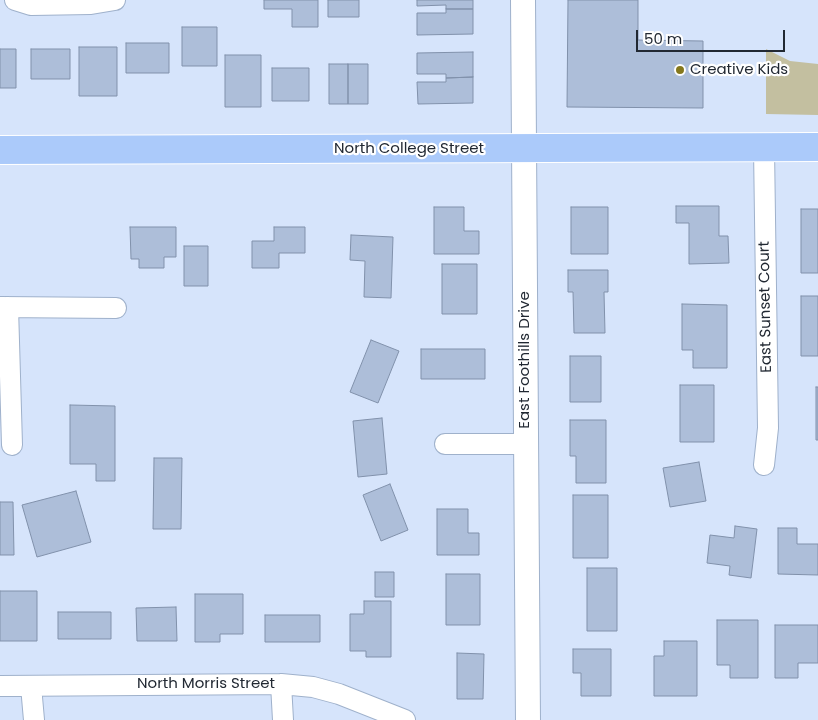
<!DOCTYPE html>
<style>
body{margin:0}
#map{position:relative;width:818px;height:720px;overflow:hidden;background:#d6e4fb;font-family:Poppins,sans-serif}
canvas{display:block}
.scale{position:absolute;left:636px;top:30px;width:149px;height:22px;box-sizing:border-box;border:2px solid #212832;border-top:0;padding-left:6px;font-size:15px;line-height:18px;white-space:nowrap;color:#212832;-webkit-text-stroke:4px #fff;paint-order:stroke}
</style>
<div id="map">
<canvas width="818" height="720"></canvas>
<div class="scale">50 m</div>
</div>
<script>
const g = document.querySelector('canvas').getContext('2d');
g.lineJoin = 'round';
function paint(path, color) {
  g.fillStyle = color;
  g.fill(path, 'evenodd');
}
function poly(rows) {
  const path = new Path2D();
  for (const r of rows) {
    path.moveTo(r[0], r[1]);
    for (let i = 2; i < r.length; i += 2) path.lineTo(r[i], r[i + 1]);
  }
  return path;
}
function strokePath(path, color, width, dash) {
  g.strokeStyle = color;
  g.lineWidth = width;
  g.lineCap = dash ? 'butt' : 'round';
  g.setLineDash(dash || []);
  g.stroke(path);
}
function drawText(font, color, halo, rows, align = 'center') {
  g.font = font + ' Poppins,sans-serif';
  g.lineWidth = 4.5;
  g.setLineDash([]);
  g.textBaseline = 'middle';
  g.strokeStyle = halo;
  g.fillStyle = color;
  for (const [text, x, y, turn = 0] of rows) {
    g.save();
    g.translate(x, y);
    g.rotate((+turn || 0) * Math.PI / 180);
    g.textAlign = isNaN(turn) ? turn : align;
    if (halo) g.strokeText(text, 0, 0);
    g.fillText(text, 0, 0);
    g.restore();
  }
}
paint(poly([
 [766,49,790,61,818,64,818,115,766,114]
]), '#c3bfa0');
const building = poly([
 [264,0,318,0,318,27,292,27,292,9,264,9,264,0],
 [328,0,359,0,359,17,328,17,328,0],
 [417,0,473,0,473,9,446,9,446,5,417,6,417,0],
 [568,0,638,0,638,40,703,41,703,108,567,107,568,0],
 [446,9,473,9,473,34,417,35,417,13,446,13,446,9],
 [182,27,217,27,217,66,182,66,182,27],
 [126,43,169,43,169,73,126,73,126,43],
 [79,47,117,47,117,96,79,96,79,47],
 [0,49,16,49,16,88,0,88,0,49],
 [31,49,70,49,70,79,31,79,31,49],
 [473,52,473,77,446,78,446,74,417,74,417,53,473,52],
 [225,55,261,55,261,107,225,107,225,55],
 [329,64,348,64,348,104,329,104,329,64],
 [348,64,368,64,368,104,348,104,348,64],
 [272,68,309,68,309,101,272,101,272,68],
 [473,77,473,103,418,104,417,82,446,82,446,78,473,77],
 [676,206,719,206,719,236,728,236,729,263,689,264,689,223,676,223,676,206],
 [434,207,464,207,464,231,479,231,479,254,434,254,434,207],
 [571,207,608,207,608,254,571,254,571,207],
 [801,209,818,209,818,273,801,273,801,209],
 [130,227,176,227,176,257,164,257,164,268,139,268,139,259,131,259,130,227],
 [274,227,305,227,305,253,279,253,279,268,252,268,252,241,274,241,274,227],
 [351,235,393,237,391,298,364,297,365,261,350,260,351,235],
 [184,246,208,246,208,286,184,286,184,246],
 [442,264,477,264,477,314,442,314,442,264],
 [568,270,608,270,608,292,604,292,605,333,574,333,573,292,568,292,568,270],
 [801,296,818,296,818,356,801,356,801,296],
 [682,304,727,305,727,368,693,368,693,350,682,350,682,304],
 [371,340,399,351,378,403,350,392,371,340],
 [421,349,485,349,485,379,421,379,421,349],
 [570,356,601,356,601,402,570,402,570,356],
 [680,385,714,385,714,442,680,442,680,385],
 [816,387,818,387,818,440,816,440,816,387],
 [70,405,115,406,115,481,96,481,96,464,70,464,70,405],
 [382,418,387,474,358,477,353,421,382,418],
 [570,420,606,420,606,483,576,483,576,456,570,456,570,420],
 [154,458,182,458,181,529,153,529,154,458],
 [699,462,706,501,670,507,663,468,699,462],
 [390,484,408,530,381,541,363,495,390,484],
 [76,491,91,542,37,557,22,505,76,491],
 [573,495,608,495,608,558,573,558,573,495],
 [0,502,13,502,14,555,0,555,0,502],
 [437,509,468,509,468,533,479,533,479,555,437,555,437,509],
 [735,526,757,529,751,578,729,575,730,566,707,563,710,535,734,538,735,526],
 [778,528,797,528,797,544,818,544,818,575,778,574,778,528],
 [587,568,617,568,617,631,587,631,587,568],
 [375,572,394,572,394,597,375,597,375,572],
 [446,574,480,574,480,625,446,625,446,574],
 [0,591,37,591,37,641,0,641,0,591],
 [195,594,243,594,243,634,220,634,220,642,195,642,195,594],
 [364,601,391,601,391,657,366,657,366,651,350,651,350,614,364,614,364,601],
 [176,607,177,641,137,641,136,608,176,607],
 [58,612,111,612,111,639,58,639,58,612],
 [265,615,320,615,320,642,265,642,265,615],
 [717,620,758,620,758,678,730,678,730,665,717,665,717,620],
 [775,625,818,625,818,663,798,663,798,678,775,678,775,625],
 [664,641,697,641,697,696,654,696,654,656,664,656,664,641],
 [573,649,611,649,611,696,581,696,581,673,573,673,573,649],
 [457,653,484,654,483,699,457,699,457,653]
]);
paint(building, '#adbed9');
strokePath(building, '#8191ab', 1);
const minor = poly([
 [15,0,31,5,91,4,115,0],
 [0,307,116,308],
 [8,307,12,445],
 [445,444,526,444],
 [764,465,768,428,764,148],
 [281,684,283,720],
 [0,686,281,684,313,687,339,694,405,720],
 [31,686,34,720]
]);
const tertiary = poly([
 [523,0,528,720]
]);
const primary = poly([
 [0,150,818,147]
]);
strokePath(minor, '#9fb1cb', 22);
strokePath(tertiary, '#9fb1cb', 26);
strokePath(primary, '#fff', 30);
strokePath(minor, '#fff', 20);
strokePath(tertiary, '#fff', 24);
strokePath(primary, '#abcafa', 28);
for (const [x, y, r, color] of [
 [680,70,5,"#85781d"]
]) {
  const dot = new Path2D();
  dot.arc(x, y, r, 0, 2 * Math.PI);
  g.fillStyle = color;
  g.fill(dot);
  strokePath(dot, '#fff', 2);
}
drawText('15px', '#212832', '#fff', [
 ["Creative Kids",690,70]
], 'left');
drawText('15px', '#212832', '#fff', [
 ["North College Street",409,149],
 ["East Sunset Court",766,307,-91],
 ["East Foothills Drive",525,360,-90],
 ["North Morris Street",206,684]
]);
</script>
